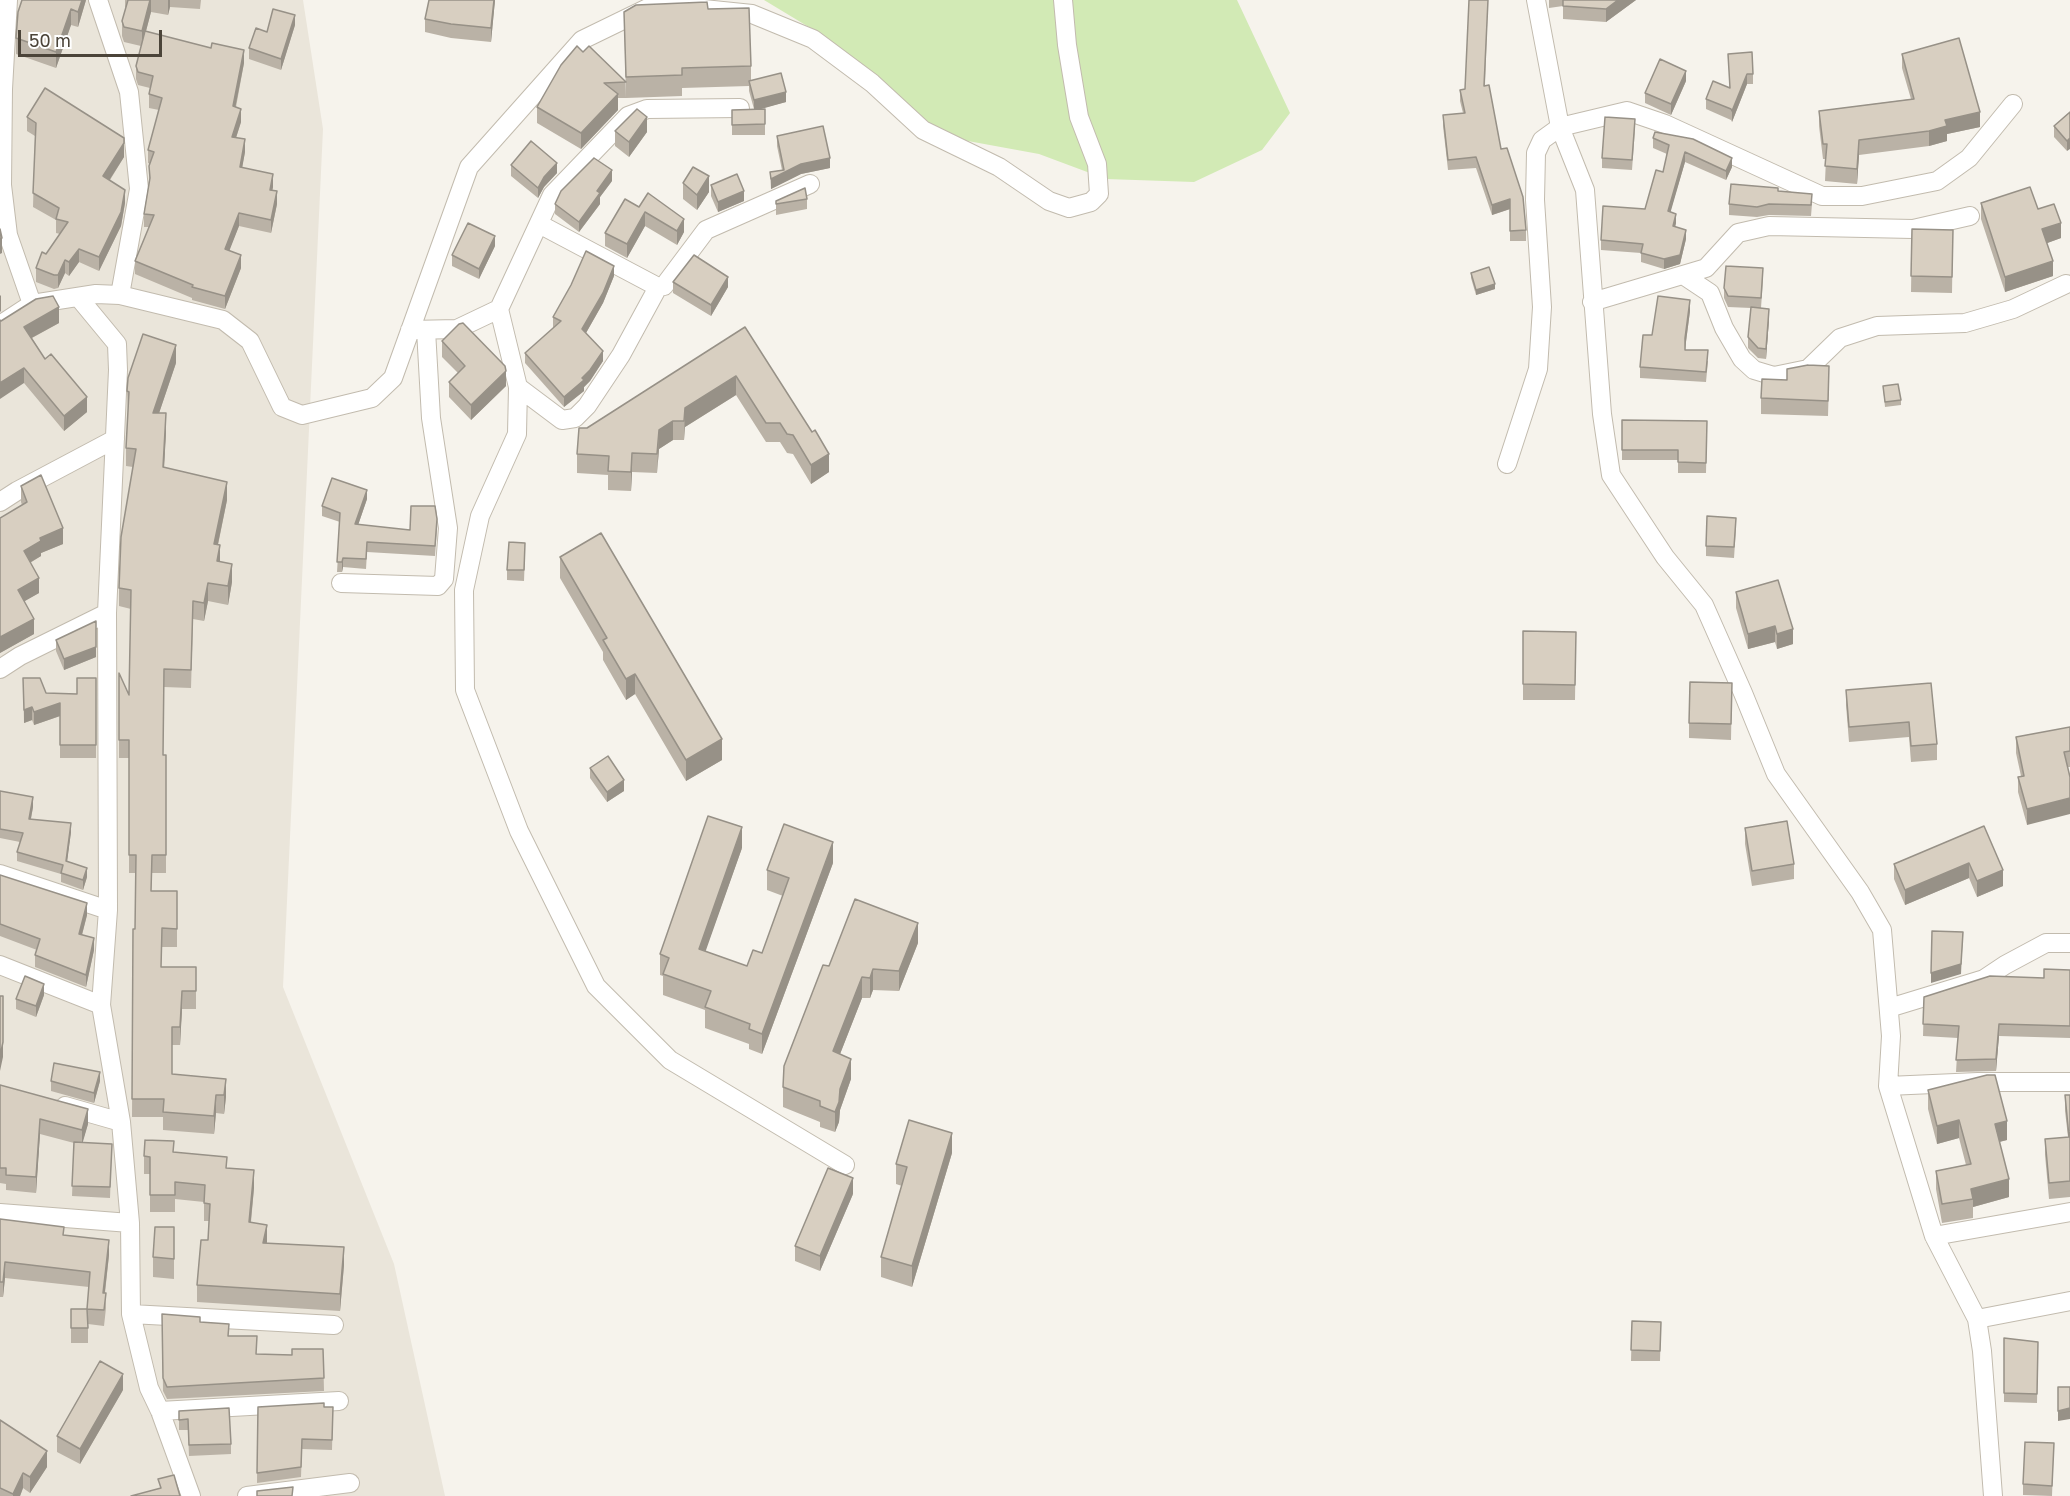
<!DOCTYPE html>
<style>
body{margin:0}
#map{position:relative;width:2070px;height:1496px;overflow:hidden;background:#f6f3ec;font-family:"Golos Text",sans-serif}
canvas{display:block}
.scale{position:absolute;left:18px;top:30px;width:144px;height:27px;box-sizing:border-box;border:3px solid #4b4439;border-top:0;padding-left:8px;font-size:18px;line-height:21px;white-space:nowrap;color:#4b4439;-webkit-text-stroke:4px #fff;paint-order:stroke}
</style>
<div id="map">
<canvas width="2070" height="1496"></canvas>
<div class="scale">50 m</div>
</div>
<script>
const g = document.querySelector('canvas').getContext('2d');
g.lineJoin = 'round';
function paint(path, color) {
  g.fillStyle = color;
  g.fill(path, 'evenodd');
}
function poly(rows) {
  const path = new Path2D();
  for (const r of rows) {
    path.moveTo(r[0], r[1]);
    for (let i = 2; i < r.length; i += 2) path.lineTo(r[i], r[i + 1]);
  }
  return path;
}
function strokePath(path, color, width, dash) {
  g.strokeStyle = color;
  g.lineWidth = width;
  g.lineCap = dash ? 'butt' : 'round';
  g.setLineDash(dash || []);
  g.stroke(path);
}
paint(poly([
 [0,0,303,0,323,129,283,987,394,1264,445,1496,0,1496]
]), '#eae5da');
paint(poly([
 [764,0,1237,0,1290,113,1262,150,1194,182,1106,179,1039,154,935,135,822,35]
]), '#d2eab5');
const street = poly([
 [8,0,3,89,2,185,8,235,32,304],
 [98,0,129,92,139,189,120,295],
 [1536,0,1560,127,1585,190,1602,414,1611,475,1665,557,1704,605,1743,693,1776,774,1860,892,1882,930,1891,1036,1888,1086,1934,1236,1977,1319,1982,1351,1993,1496],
 [539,224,658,287,664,286,706,230,810,184],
 [1683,275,1710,293,1724,328,1742,359,1754,370,1774,376,1808,369,1840,338,1877,326,1965,323,2013,309,2066,284],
 [79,298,117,344,118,370,107,613,108,910,101,1005,121,1122,130,1223,131,1314,149,1388,160,1411,191,1496],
 [1592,302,1706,268,1738,233,1769,226,1913,229,1970,216],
 [499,309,518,387,517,434,480,516,464,590,465,690,519,831,596,986,670,1060,845,1165],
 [0,325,32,304,96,294,120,295,223,320,250,341,282,407,302,415,372,398,393,378,469,167,582,40,656,4,752,14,813,39,872,83,923,130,999,167,1049,201,1069,208,1091,202,1099,194,1097,164,1079,117,1067,45,1063,0],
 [410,330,457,329,499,309,552,195,628,116,647,109,740,108],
 [518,387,562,420,575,418,587,406,621,355,658,287],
 [1507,464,1538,369,1542,307,1535,200,1536,153,1542,140,1560,127,1627,111,1665,124,1822,196,1862,196,1937,181,1969,158,2013,104],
 [0,502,17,491,115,439],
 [341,583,438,586,444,579,448,528,431,418,426,330],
 [0,669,20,656,107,613],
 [0,874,108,910],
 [0,965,101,1005],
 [1889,1008,1984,979,2005,965,2046,943,2070,943],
 [1888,1086,1978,1082,2070,1082],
 [65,1106,121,1122],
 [0,1213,130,1223],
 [1934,1236,2070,1212],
 [131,1314,334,1325],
 [1977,1319,2070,1301],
 [160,1411,339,1401],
 [247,1496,350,1483]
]);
strokePath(street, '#c2bbae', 20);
strokePath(street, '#fff', 18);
paint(poly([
 [86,0,78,27,71,25,56,68,16,54,16,38],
 [125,0,201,0,200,9,170,7,168,15,151,12,146,31,244,63,236,107,241,122,236,138,245,152,242,167,273,187,272,190,277,204,271,233,239,226,229,250,241,268,225,309,192,300,192,298,135,274,135,261,149,227,144,227,144,214,149,181,150,164,148,163,148,150,159,110,149,108,149,94,150,88,138,85,136,79,136,66,141,46,124,42,122,36,122,21,126,7,125,7],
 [495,0,491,42,451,38,425,32,425,19],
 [1488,0,1485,85,1501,149,1526,230,1526,241,1510,241,1510,209,1492,215,1476,168,1448,170,1443,126,1443,115,1463,113,1460,101,1460,90,1465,89],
 [1549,0,1636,0,1606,22,1563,19,1563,6,1549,8],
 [708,9,751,66,751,81,786,102,759,109,765,109,765,135,732,135,732,110,754,109,749,91,749,86,682,88,682,96,626,98,624,12],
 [295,25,281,70,249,59,249,48,267,32],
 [583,52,626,82,626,98,618,98,618,110,581,149,537,123,537,107],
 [1728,54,1753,74,1753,84,1747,84,1732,122,1731,120,1706,109,1706,99,1730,88],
 [1902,54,1980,127,1947,134,1947,141,1929,146,1859,155,1857,184,1825,181,1826,159,1823,159,1819,126,1819,111,1911,99,1902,68],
 [1686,81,1671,115,1645,103,1645,93],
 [2070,112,2067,151,2054,137,2054,126],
 [27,117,124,157,110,180,125,203,121,226,99,271,79,262,69,276,65,273,58,288,54,289,36,282,36,268,60,234,56,233,56,220,33,207,35,136,27,131],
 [1635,129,1632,170,1602,168,1602,158],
 [615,131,647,132,629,157,615,146],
 [777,136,830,168,801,174,771,189,770,172,782,170,777,146],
 [1653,138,1732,167,1726,180,1685,162,1670,212,1676,223,1675,227,1686,239,1680,264,1664,269,1641,262,1641,253,1601,250,1601,240,1645,209,1663,172,1667,154,1653,148],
 [511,165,557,173,544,187,538,198,511,176],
 [612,181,600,197,600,204,579,232,555,214,555,204],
 [683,183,709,192,697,210,683,199],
 [711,185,744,201,718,212,711,196],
 [1778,191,1812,204,1811,216,1769,215,1757,217,1729,215,1729,204],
 [625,199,684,232,677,245,645,226,627,258,605,246,605,233],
 [807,199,807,209,776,215,776,201],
 [1981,203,2038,209,2061,238,2047,243,2053,276,2005,292,1981,219],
 [1912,229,1953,230,1952,293,1911,292],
 [495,246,479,279,452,266,452,255],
 [1471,273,1495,289,1476,295,1471,278],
 [614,276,603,303,586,333,603,361,590,381,584,387,584,391,564,407,525,363,525,353,554,328,553,327,553,317],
 [1763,279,1761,308,1769,319,1766,359,1758,358,1748,348,1748,337,1751,308,1728,307,1724,298,1724,288],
 [673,282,728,287,711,316,673,293],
 [1690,311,1685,350,1708,361,1706,382,1640,378,1640,367,1652,335],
 [0,320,59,323,32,338,45,359,87,412,64,431,24,383],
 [745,327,829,472,811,484,793,454,787,453,780,442,766,442,736,395,685,427,684,440,673,440,659,449,657,473,632,472,631,491,608,490,608,475,577,473,577,454,587,428],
 [442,341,506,386,471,420,449,397,449,382,458,373,442,357],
 [176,363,159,413,166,432,164,468,227,500,218,545,220,562,232,582,228,605,208,601,204,621,193,619,191,688,164,687,163,755,166,755,166,873,152,873,151,891,177,891,177,947,162,947,161,967,196,967,196,1009,182,1009,180,1045,172,1045,172,1074,226,1079,226,1097,224,1114,216,1113,214,1134,163,1130,163,1117,132,1117,133,929,135,929,135,873,129,873,129,758,119,758,119,673,129,695,131,609,119,606,119,588,133,467,126,466,126,448,128,410,127,391],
 [1829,381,1828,416,1761,414,1761,398],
 [1883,386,1901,400,1901,405,1885,407],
 [1622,420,1707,421,1706,473,1678,473,1678,460,1622,460],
 [21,486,63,544,41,553,41,556,30,563,39,593,24,601,34,634,0,653,22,505,21,502],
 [367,499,358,525,410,530,437,528,435,556,367,552,366,569,343,567,342,572,337,572,340,522,322,516,322,506],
 [1736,528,1734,558,1706,556,1706,546],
 [525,554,524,581,507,580,507,570],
 [560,557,722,760,686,781,635,694,626,700,603,660,603,652,560,578],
 [1736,592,1793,644,1777,649,1775,642,1748,649,1736,608],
 [1523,631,1576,632,1575,700,1523,700],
 [56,640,96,657,64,670,56,651],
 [23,678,46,693,77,694,96,678,96,758,60,758,60,716,34,725,32,720,24,723],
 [1732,683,1731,740,1689,738,1689,723],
 [1931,683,1937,744,1937,760,1911,762,1909,737,1849,742,1846,705,1846,690],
 [2070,727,2070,767,2067,767,2027,825,2018,792,2018,777,2021,776,2016,753,2016,737],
 [590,768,624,791,607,802,590,778],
 [0,791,33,807,31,819,71,832,67,861,87,877,83,890,61,882,61,874,17,861,17,852,20,842,0,838],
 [1984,826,2003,886,1977,897,1969,878,1905,905,1894,879,1894,864],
 [1745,828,1794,864,1794,879,1752,886,1745,844],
 [742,848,705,951,747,966,762,953,783,896,767,890,767,870,833,863,762,1054,749,1049,749,1044,705,1028,705,1010,663,995,663,976,660,975,660,954],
 [0,875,87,915,82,935,94,950,86,987,35,967,35,955,37,950,0,936],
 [918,943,899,991,873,990,870,998,862,998,840,1054,851,1079,840,1110,839,1122,835,1132,820,1127,820,1122,783,1107,783,1087,829,966],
 [2070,970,2070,1038,1999,1036,1996,1071,1956,1072,1958,1038,1923,1036,1924,997,2044,978],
 [44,995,36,1017,16,1009,16,999],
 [51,1081,100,1081,94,1103,51,1091],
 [0,1085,88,1124,82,1143,112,1144,110,1198,72,1196,74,1143,40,1134,36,1193,6,1190,6,1184,0,1183],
 [1928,1090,2007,1140,1999,1142,2009,1197,1973,1207,1973,1218,1942,1223,1936,1189,1936,1171,1966,1165,1959,1138,1937,1144,1928,1109],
 [2065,1095,2070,1095,2070,1197,2049,1199,2045,1155,2045,1139,2068,1137,2065,1111],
 [174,1152,227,1168,254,1188,251,1222,267,1243,344,1265,340,1311,197,1302,197,1285,208,1240,209,1221,204,1221,204,1202,175,1199,175,1212,150,1212,150,1174,144,1174,144,1156],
 [952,1153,912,1287,881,1277,881,1257,902,1186,896,1184,896,1164],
 [853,1194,820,1271,795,1261,795,1246],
 [0,1219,64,1235,109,1255,105,1293,106,1308,104,1326,88,1324,88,1343,71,1343,71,1309,87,1309,89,1287,5,1278,3,1297,0,1297],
 [174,1227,174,1279,153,1277,153,1257],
 [162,1314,200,1322,229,1336,256,1354,292,1355,323,1349,324,1391,167,1399,163,1391],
 [1632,1321,1661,1322,1660,1361,1631,1361],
 [2004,1338,2038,1342,2037,1403,2004,1402],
 [123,1390,80,1464,57,1452,57,1436],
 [258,1407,333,1407,332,1450,302,1449,301,1477,257,1483],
 [179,1411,231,1444,231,1454,189,1456,188,1430,179,1430],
 [0,1420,47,1467,30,1493,23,1488,20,1496,0,1496],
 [2054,1443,2052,1496,2023,1495,2023,1484]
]), '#bab2a6');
paint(poly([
 [82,0,86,0,78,27,78,12],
 [150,0,151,0,151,12,142,46,142,31],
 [168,0,170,0,170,7,168,15],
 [494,0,495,0,491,42,491,28],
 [1618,0,1636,0,1606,22,1606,9],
 [71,9,71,25,56,68,56,52],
 [295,15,295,25,281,70,281,59],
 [244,50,244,63,233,119,233,106],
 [1686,71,1686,81,1671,115,1671,104],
 [1747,74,1747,84,1732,122,1732,111],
 [786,92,786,102,754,111,754,100],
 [618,94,618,110,581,149,581,133],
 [241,109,241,122,232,150,232,137],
 [1980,112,1980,127,1947,134,1947,141,1929,146,1929,131,1945,120],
 [647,117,647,132,629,157,629,142],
 [2070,138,2070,149,2067,151,2067,141],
 [245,139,245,152,240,180,240,167],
 [1859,140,1859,155,1857,184,1857,169],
 [124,143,124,157,103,190,103,176],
 [1685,152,1685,162,1668,221,1668,211],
 [830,158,830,168,801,174,771,189,771,179,801,164],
 [1732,158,1732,167,1726,180,1726,171],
 [557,163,557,173,544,187,538,198,538,188,544,177],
 [612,170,612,181,600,197,600,204,579,232,579,222,597,191],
 [273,174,273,187,270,203,270,190],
 [709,176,709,192,697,210,697,195],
 [125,190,125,203,121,226,99,271,99,257],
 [277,191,277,204,271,233,271,220],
 [744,191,744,201,718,212,718,202],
 [1510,199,1510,209,1492,215,1492,205],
 [645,212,645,226,627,258,627,244],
 [239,213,239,226,225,262,225,249],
 [1676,214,1676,223,1673,235,1673,226],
 [684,219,684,232,677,245,677,231],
 [2061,223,2061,238,2042,245,2042,229],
 [1686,230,1686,239,1680,264,1664,269,1664,259],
 [495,236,495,246,479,279,479,269],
 [2,238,2,253,0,254,0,239],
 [79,249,79,262,69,276,69,262],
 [241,255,241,268,225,309,225,296],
 [65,260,65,273,58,288,58,275],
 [2053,261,2053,276,2005,292,2005,277],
 [614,266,614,276,603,303,582,340,582,329],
 [728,277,728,287,711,316,711,305],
 [1495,284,1495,289,1476,295,1476,290],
 [1,295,1,311,0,312,0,296],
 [1690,300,1690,311,1685,349,1685,338],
 [59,307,59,323,24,342,24,327],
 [1769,309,1769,319,1766,359,1766,349],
 [176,345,176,363,153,431,153,413],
 [603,351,603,361,590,381,584,387,584,391,564,407,564,397,582,378],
 [24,368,24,383,0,399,0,383],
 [506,371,506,386,471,420,471,405],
 [736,376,736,395,685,427,684,440,685,408],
 [87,397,87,412,64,431,64,416],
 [166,413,166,432,163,486,163,467],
 [673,421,673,440,659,449,657,473,659,430],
 [632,453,632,472,631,491,631,472],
 [829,454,829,472,811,484,811,465],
 [227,482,227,500,214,563,214,544],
 [367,490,367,499,355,534,355,524],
 [63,528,63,544,41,553,41,556,24,566,24,551,40,538],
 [220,545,220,564,217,561],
 [343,558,343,567,342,572,342,562],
 [232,564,232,582,228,605,228,586],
 [39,578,39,593,18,605,18,590],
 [208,583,208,601,204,621,204,603],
 [34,619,34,634,0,653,0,637],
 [1775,626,1775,642,1748,649,1748,634],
 [1793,629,1793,644,1777,649,1777,634],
 [96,647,96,657,64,670,64,659],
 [635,674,635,694,626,700,626,679],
 [60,703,60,716,34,725,34,712],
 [32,707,32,720,24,723,24,710],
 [722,739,722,760,686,781,686,760],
 [624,780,624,791,607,802,607,792],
 [33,797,33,807,29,828,29,819],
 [2070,798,2070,814,2027,825,2027,809],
 [71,823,71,832,66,870,66,861],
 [742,827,742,848,699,970,699,949],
 [833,842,833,863,762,1054,762,1034],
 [1969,863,1969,878,1905,905,1905,890],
 [87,868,87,877,83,890,83,880],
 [2003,870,2003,886,1977,897,1977,881],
 [87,903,87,915,79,946,79,934],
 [918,923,918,943,899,991,899,971],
 [1963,932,1961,974,1931,983,1931,973],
 [94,938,94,950,86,987,86,975],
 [873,969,873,990,870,998,870,978],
 [862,977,862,998,833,1072,833,1051],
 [44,984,44,995,36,1017,36,1006],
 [182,991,182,1009,180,1045,180,1027],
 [3,1012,3,1057,0,1071,0,1056],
 [1999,1024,1999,1036,1996,1071,1996,1059],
 [851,1059,851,1079,840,1110,839,1122,835,1132,835,1112,840,1089],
 [100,1072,100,1081,94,1103,94,1093],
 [226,1079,226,1097,224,1114,224,1095],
 [216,1095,216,1113,214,1134,214,1116],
 [88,1109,88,1124,82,1145,82,1130],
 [40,1119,40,1134,36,1193,36,1177],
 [1959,1120,1959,1138,1937,1144,1937,1126],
 [2007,1121,2007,1140,1995,1143,1995,1124],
 [952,1133,952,1153,912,1287,912,1266],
 [254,1170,254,1188,249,1239,249,1222],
 [853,1178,853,1194,820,1271,820,1256],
 [2009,1179,2009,1197,1973,1207,1973,1199,1971,1189],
 [267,1225,267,1242,263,1260,263,1243],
 [109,1240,109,1255,103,1308,103,1293],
 [344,1247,344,1265,340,1311,340,1294],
 [5,1262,5,1278,3,1297,3,1282],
 [123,1374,123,1390,80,1464,80,1449],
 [2070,1408,2070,1419,2058,1421,2058,1411],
 [47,1451,47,1467,30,1493,30,1477],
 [23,1473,23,1488,20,1496,13,1496,13,1494]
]), '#979187');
const building = poly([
 [22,0,82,0,78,12,71,9,56,52,16,38,18,12,22,0],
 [128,0,150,0,142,31,124,27,122,21,128,0],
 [429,0,494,0,491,28,451,24,425,19,429,0],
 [1469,0,1488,0,1484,86,1489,85,1501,149,1507,148,1523,197,1526,230,1510,231,1510,199,1492,205,1476,157,1448,160,1443,115,1465,113,1460,90,1465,89,1469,0],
 [1563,0,1618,0,1606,9,1563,6,1563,0],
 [707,2,708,9,749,8,751,66,682,68,682,75,626,77,624,12,636,5,707,2],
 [273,9,295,15,281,59,249,48,256,28,267,32,273,9],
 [145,31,211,48,212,43,244,50,233,106,241,109,232,137,245,139,240,167,273,174,270,190,277,191,271,220,239,213,225,249,241,255,225,296,192,287,193,285,135,261,154,215,144,214,150,178,149,166,154,152,148,150,162,98,149,94,153,76,138,72,136,66,145,31],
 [1959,38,1980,112,1945,120,1947,126,1929,131,1859,140,1857,169,1825,166,1827,144,1823,144,1819,111,1914,99,1902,54,1959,38],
 [577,46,583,52,589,46,626,82,604,83,618,94,581,133,537,107,561,65,577,46],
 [1752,52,1753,74,1747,74,1732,111,1731,109,1706,99,1713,81,1730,88,1728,54,1752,52],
 [1660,59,1686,71,1671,104,1645,93,1660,59],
 [781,73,786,92,754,100,749,81,781,73],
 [45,88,124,138,124,143,103,176,125,190,121,212,99,257,79,249,69,262,65,260,58,275,54,275,36,268,42,252,46,254,68,222,56,219,59,208,33,193,36,123,27,117,45,88],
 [637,109,647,117,629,142,615,131,637,109],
 [765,109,765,124,732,125,732,110,765,109],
 [2070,112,2070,138,2067,141,2054,126,2070,112],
 [1605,117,1635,119,1632,160,1602,158,1605,117],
 [823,126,830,158,801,164,771,179,770,172,784,170,777,136,823,126],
 [1655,132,1693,139,1732,158,1726,171,1685,152,1668,211,1676,214,1673,226,1686,230,1680,255,1664,259,1641,253,1643,244,1601,240,1603,206,1645,209,1656,170,1663,172,1669,145,1653,138,1655,132],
 [531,141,557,163,544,177,538,188,511,165,531,141],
 [594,158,612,170,597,191,600,193,579,222,555,204,561,191,594,158],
 [693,167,709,176,697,195,683,183,693,167],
 [737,174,744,191,718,202,711,185,737,174],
 [1731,184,1778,188,1778,191,1812,194,1811,205,1769,204,1757,207,1729,204,1731,184],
 [2030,187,2038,209,2054,204,2061,223,2042,229,2053,261,2005,277,1981,203,2030,187],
 [805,188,807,199,776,204,776,201,805,188],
 [648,193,684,219,677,231,645,212,627,244,605,233,625,199,639,207,648,193],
 [468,223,495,236,479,269,452,255,468,223],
 [0,229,2,238,0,239,0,229],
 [1912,229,1953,230,1952,277,1911,276,1912,229],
 [586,251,614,266,603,293,582,329,603,351,590,370,582,378,584,380,564,397,525,353,561,321,553,317,571,285,586,251],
 [694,255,728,277,711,305,673,282,694,255],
 [1726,266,1763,268,1761,298,1728,296,1724,288,1726,266],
 [1489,267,1495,284,1476,290,1471,273,1489,267],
 [53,296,59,307,24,327,45,359,51,354,87,397,64,416,24,368,0,383,0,320,1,321,36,299,53,296],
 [1658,296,1690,300,1685,338,1685,350,1708,350,1706,372,1640,367,1643,335,1652,335,1658,296],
 [1751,307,1769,309,1766,349,1758,348,1748,337,1751,307],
 [463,323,505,366,506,371,471,405,449,382,465,366,442,341,459,324,463,323],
 [745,327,812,432,815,430,829,454,811,465,793,435,787,434,780,423,766,423,736,376,685,408,684,421,673,421,659,430,657,454,632,453,631,472,608,471,609,456,577,454,579,428,587,428,745,327],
 [143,334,176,345,153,413,166,413,163,467,227,482,214,544,220,545,217,561,232,564,228,586,208,583,204,603,193,601,191,670,164,669,163,755,166,755,166,855,152,855,151,891,177,891,177,929,162,928,161,967,196,967,196,991,182,991,180,1027,172,1027,172,1074,226,1079,224,1095,216,1095,214,1116,163,1112,164,1099,132,1099,133,929,135,929,136,855,129,855,129,740,119,740,119,673,129,695,131,590,119,588,121,537,136,449,126,448,129,392,127,391,128,378,143,334],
 [1808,365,1829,366,1828,401,1761,398,1762,379,1787,380,1787,369,1808,365],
 [1898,384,1901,400,1885,402,1883,386,1898,384],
 [1622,420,1707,421,1706,463,1678,462,1678,450,1622,450,1622,420],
 [41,475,63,528,40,538,41,541,24,551,39,578,18,590,34,619,0,637,0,518,27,502,21,486,41,475],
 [332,478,367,490,355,524,410,530,411,506,435,506,437,519,435,546,367,542,366,559,343,558,342,562,337,562,340,513,322,506,332,478],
 [1707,516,1736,518,1734,547,1706,546,1707,516],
 [601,533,722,739,686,760,635,674,626,679,603,640,607,638,560,557,601,533],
 [509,542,525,543,524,570,507,570,509,542],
 [1778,580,1793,629,1777,634,1775,626,1748,634,1736,592,1778,580],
 [96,621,96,647,64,659,56,640,96,621],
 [1523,631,1576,632,1575,685,1523,684,1523,631],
 [23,678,40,678,46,693,77,694,77,678,96,678,96,745,60,745,60,703,34,712,32,707,24,710,23,678],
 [1690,682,1732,683,1731,724,1689,723,1690,682],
 [1931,683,1937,744,1911,746,1909,722,1849,727,1846,690,1931,683],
 [2070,727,2070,751,2064,752,2070,777,2070,798,2027,809,2018,777,2024,776,2016,737,2070,727],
 [608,756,624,780,607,792,590,768,608,756],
 [0,791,33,797,29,819,71,823,66,861,87,868,83,880,61,873,63,865,17,852,23,833,0,829,0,791],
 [708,816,742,827,699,949,747,966,753,950,762,953,789,878,767,870,784,824,833,842,762,1034,749,1029,750,1024,705,1007,711,991,663,974,669,958,660,954,708,816],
 [1787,821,1794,864,1752,871,1745,828,1787,821],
 [1984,826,2003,870,1977,881,1969,863,1905,890,1894,864,1984,826],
 [0,875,87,903,79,934,94,938,86,975,35,955,40,939,0,924,0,875],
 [855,899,918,923,899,971,873,969,870,978,862,977,833,1051,851,1059,840,1089,839,1102,835,1112,820,1106,820,1101,783,1087,784,1066,823,965,829,966,855,899],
 [1932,931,1963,932,1961,964,1931,973,1932,931],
 [2044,969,2070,970,2070,1026,1999,1024,1996,1059,1956,1060,1959,1026,1923,1024,1924,997,1990,976,2044,978,2044,969],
 [25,976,44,984,36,1006,16,999,25,976],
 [0,996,3,996,3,1042,0,1056,0,996],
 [54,1063,100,1072,94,1093,51,1081,54,1063],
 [1987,1075,1995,1075,2007,1121,1995,1124,2009,1179,1971,1189,1973,1199,1942,1204,1936,1171,1971,1164,1959,1120,1937,1126,1928,1090,1987,1075],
 [0,1085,88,1109,82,1130,40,1119,36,1177,6,1175,6,1168,0,1168,0,1085],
 [2065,1095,2070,1095,2070,1181,2049,1183,2045,1139,2069,1137,2065,1095],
 [909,1120,952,1133,912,1266,881,1257,907,1167,896,1164,909,1120],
 [145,1140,174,1141,173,1152,227,1157,226,1168,254,1170,249,1222,267,1225,263,1243,344,1247,340,1294,197,1285,201,1240,208,1240,210,1204,204,1203,205,1185,175,1182,175,1195,150,1195,150,1157,144,1156,145,1140],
 [74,1142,112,1144,110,1187,72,1186,74,1142],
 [828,1168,853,1178,820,1256,795,1246,828,1168],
 [0,1219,64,1227,63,1235,109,1240,103,1293,106,1293,104,1310,87,1309,88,1328,71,1328,71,1309,87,1309,90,1272,5,1262,3,1282,0,1282,0,1219],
 [155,1227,174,1227,174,1259,153,1257,155,1227],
 [162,1314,200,1317,200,1322,229,1324,228,1336,257,1336,256,1354,292,1355,292,1349,323,1349,324,1378,167,1387,163,1378,162,1314],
 [1632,1321,1661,1322,1660,1351,1631,1350,1632,1321],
 [2004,1338,2038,1342,2037,1394,2004,1393,2004,1338],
 [100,1361,123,1374,80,1449,57,1436,100,1361],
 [2058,1387,2070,1387,2070,1408,2058,1411,2058,1387],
 [324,1403,324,1407,333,1407,332,1440,302,1439,301,1467,257,1473,258,1407,324,1403],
 [229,1408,231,1444,189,1445,188,1419,179,1420,179,1411,229,1408],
 [0,1420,47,1451,30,1477,23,1473,13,1494,0,1488,0,1420],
 [2025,1442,2054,1443,2052,1486,2023,1484,2025,1442],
 [174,1475,180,1496,131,1496,161,1488,158,1479,174,1475],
 [293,1487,292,1496,257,1496,257,1491,293,1487]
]);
paint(building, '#d8cfc1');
strokePath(building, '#979187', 1.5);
</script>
